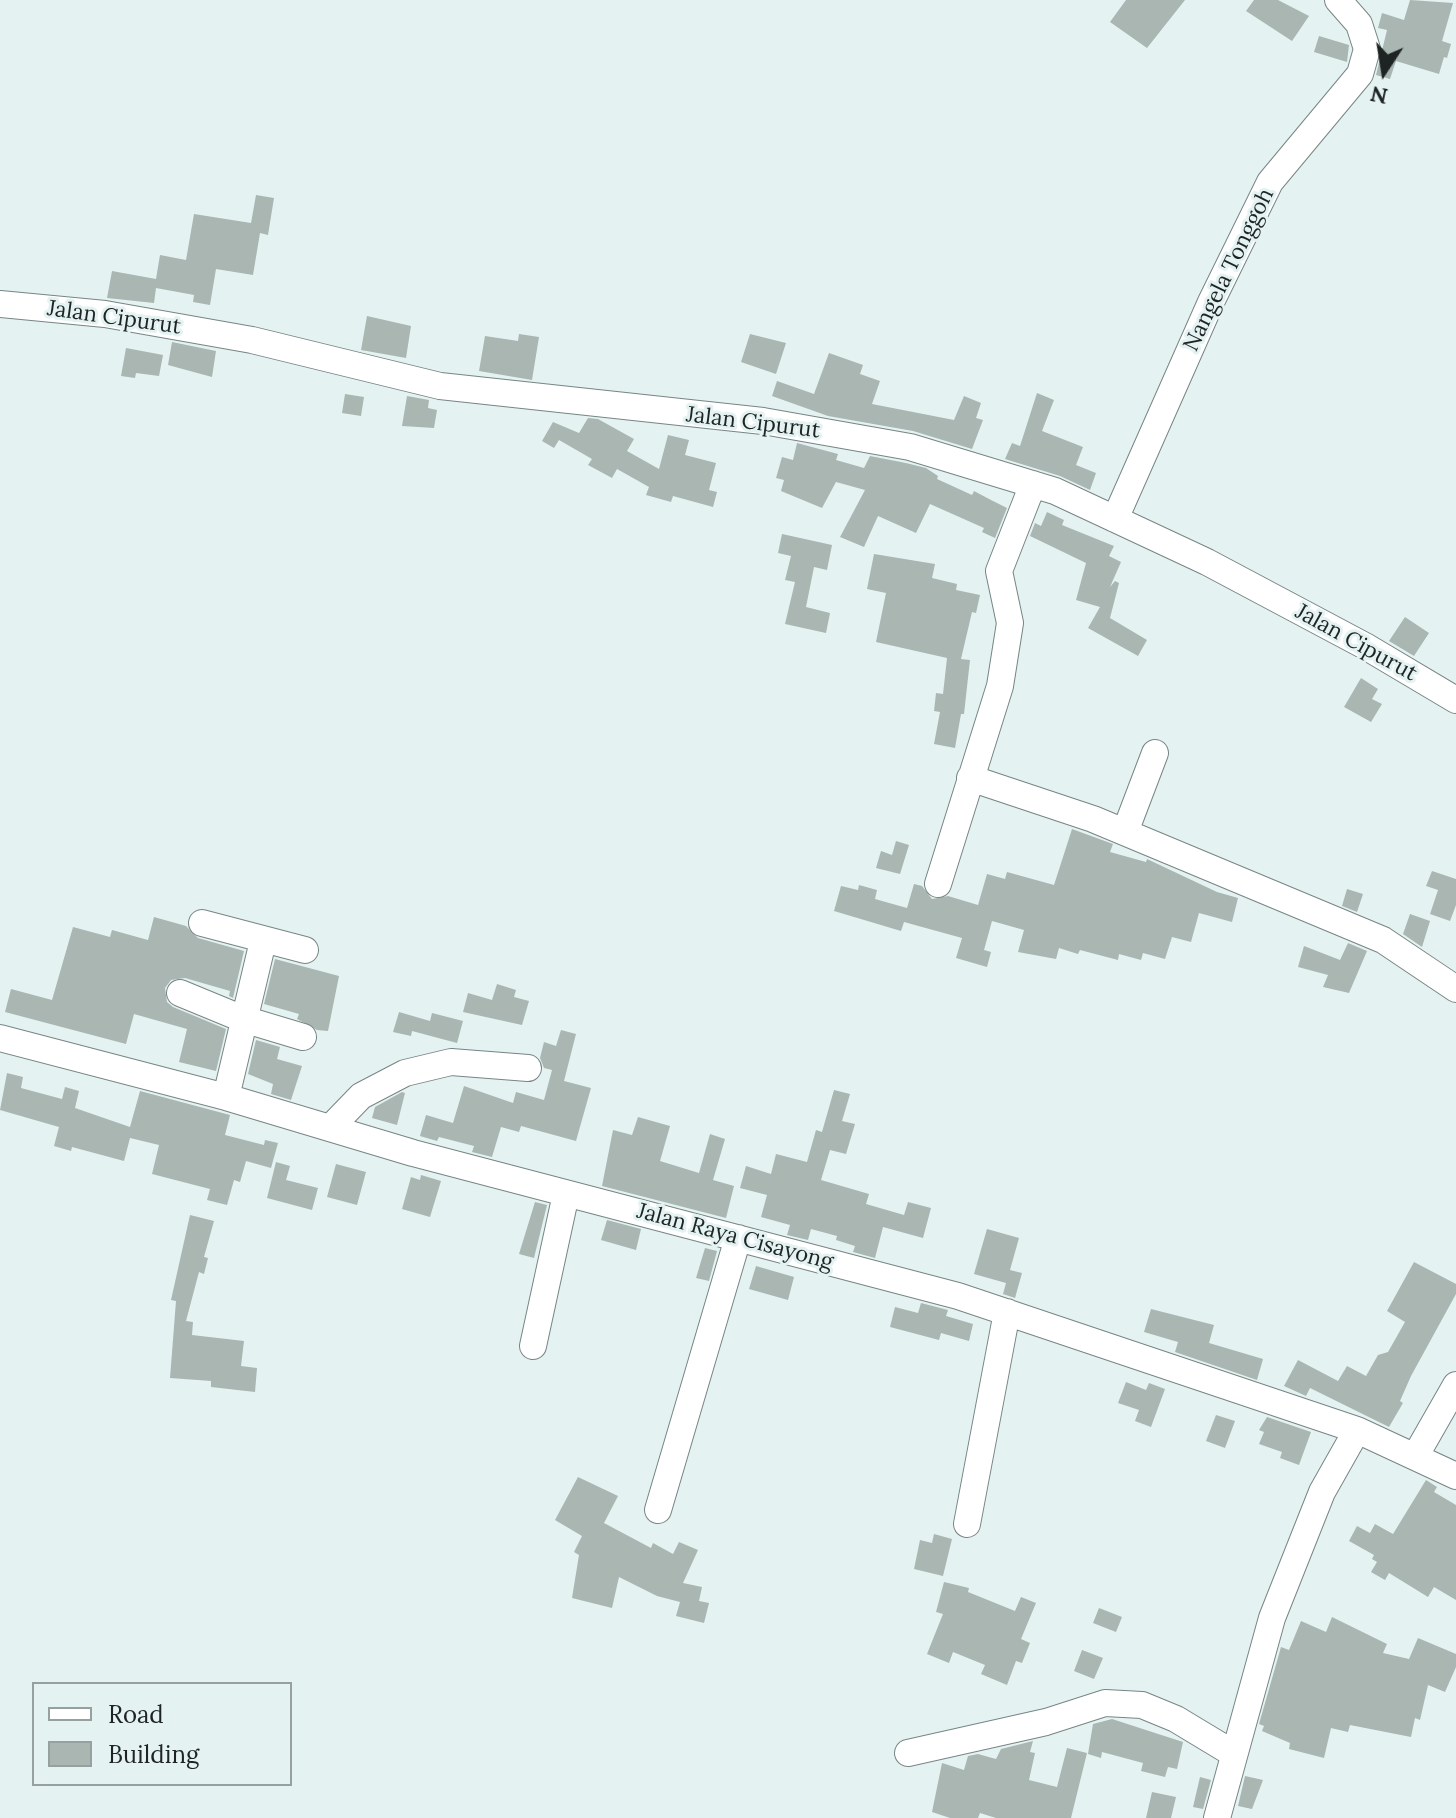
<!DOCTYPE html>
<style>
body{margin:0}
#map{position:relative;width:1456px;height:1818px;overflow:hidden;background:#e4f3f2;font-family:Lora,serif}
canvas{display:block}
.legend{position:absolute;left:32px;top:1682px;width:260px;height:104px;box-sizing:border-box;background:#e4f3f2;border:2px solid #95a09f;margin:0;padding:10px 14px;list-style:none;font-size:24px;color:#1e2423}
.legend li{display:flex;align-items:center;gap:16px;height:40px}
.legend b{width:40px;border:2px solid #95a09f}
.north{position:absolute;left:1344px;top:32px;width:80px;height:80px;-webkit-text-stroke:6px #e4f3f2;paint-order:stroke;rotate:192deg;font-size:22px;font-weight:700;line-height:32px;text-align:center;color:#1e2423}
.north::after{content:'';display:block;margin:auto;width:28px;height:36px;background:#1e2423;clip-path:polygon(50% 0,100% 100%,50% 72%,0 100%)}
</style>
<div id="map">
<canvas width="1456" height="1818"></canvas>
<ul class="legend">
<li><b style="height:10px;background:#fff"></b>Road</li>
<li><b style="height:22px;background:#a9b6b1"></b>Building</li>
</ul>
<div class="north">N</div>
</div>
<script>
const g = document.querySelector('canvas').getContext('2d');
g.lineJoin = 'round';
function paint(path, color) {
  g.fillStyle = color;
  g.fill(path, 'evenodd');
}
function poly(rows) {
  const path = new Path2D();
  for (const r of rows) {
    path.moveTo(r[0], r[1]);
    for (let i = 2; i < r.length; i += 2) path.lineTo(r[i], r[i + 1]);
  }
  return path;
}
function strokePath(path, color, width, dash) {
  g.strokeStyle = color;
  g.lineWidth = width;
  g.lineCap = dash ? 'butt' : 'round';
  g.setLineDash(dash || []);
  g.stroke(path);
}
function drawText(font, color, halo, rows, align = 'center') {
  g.font = font + ' Lora,serif';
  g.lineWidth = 6;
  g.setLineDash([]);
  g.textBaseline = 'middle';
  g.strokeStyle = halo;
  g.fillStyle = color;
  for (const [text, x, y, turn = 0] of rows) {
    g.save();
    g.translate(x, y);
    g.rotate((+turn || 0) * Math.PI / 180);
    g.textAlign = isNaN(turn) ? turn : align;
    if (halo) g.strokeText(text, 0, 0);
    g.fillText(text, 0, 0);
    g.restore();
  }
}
paint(poly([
 [1126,0,1185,0,1147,48,1110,22],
 [1254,0,1278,0,1309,16,1292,41,1246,11],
 [1410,0,1453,3,1442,41,1451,44,1447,58,1444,57,1439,74,1396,61,1390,79,1376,75,1387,30,1378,28,1382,13,1404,20],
 [1319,36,1349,45,1347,62,1314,52],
 [256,195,274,198,268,235,260,233,253,275,216,269,210,305,193,302,194,295,156,288,154,303,107,298,112,271,156,279,160,255,186,260,194,214,251,223],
 [367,316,411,326,406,358,361,350],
 [519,334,539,337,532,380,479,371,485,336,518,341],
 [750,334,786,343,776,374,741,362],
 [172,342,216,351,212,377,168,365],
 [126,348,163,355,159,376,136,373,135,378,121,376],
 [829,353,863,365,860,374,880,381,872,404,954,420,964,396,981,403,976,418,983,420,972,449,913,431,828,416,772,396,777,381,814,394],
 [1037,393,1054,400,1042,431,1083,447,1076,465,1096,473,1090,490,1060,476,1005,459,1012,443,1020,446],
 [345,394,364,397,361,416,342,413],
 [407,396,429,400,428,408,437,410,434,428,402,426],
 [588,418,598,419,634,439,627,451,659,469,668,435,689,440,685,455,716,463,709,490,717,492,713,507,673,496,671,502,646,495,649,487,617,469,612,478,588,465,592,459,559,440,554,448,542,441,553,422,579,433],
 [797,443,838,454,836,460,864,468,870,456,906,463,926,468,938,476,937,479,972,495,974,491,991,500,1007,508,995,538,982,532,984,528,930,504,916,533,878,516,864,547,840,537,865,490,836,482,822,508,781,491,784,480,776,478,782,457,793,460],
 [1047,512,1064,520,1062,525,1114,546,1109,556,1121,562,1110,587,1115,581,1119,583,1110,618,1147,640,1138,656,1088,628,1100,607,1076,600,1086,563,1030,536,1035,523,1041,526],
 [782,534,832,545,827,570,814,567,806,607,830,613,826,633,785,624,795,582,785,580,791,556,778,553],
 [874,554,935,564,932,578,957,584,956,590,980,595,976,613,972,612,961,659,970,660,964,714,961,714,955,748,934,744,940,712,934,711,936,693,943,694,947,658,876,642,886,593,867,589],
 [1405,617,1429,633,1414,656,1389,641],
 [1361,678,1378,689,1372,699,1382,704,1371,722,1344,707],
 [1072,829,1113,844,1110,852,1146,862,1147,859,1217,892,1238,898,1232,922,1199,913,1191,942,1172,937,1165,959,1143,953,1141,960,1119,954,1118,960,1080,950,1078,954,1059,948,1056,959,1018,952,1024,930,992,921,984,950,991,952,987,967,956,958,962,938,904,922,901,931,834,911,841,886,858,890,859,885,877,890,875,899,907,908,914,884,922,886,932,899,948,896,978,905,987,874,1005,879,1007,872,1054,885],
 [896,841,909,845,900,874,876,868,881,851,892,855],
 [1432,871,1456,879,1456,905,1450,921,1430,914,1438,890,1426,886],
 [1347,889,1363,894,1357,912,1342,906],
 [1410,914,1430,921,1422,947,1403,934],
 [154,917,186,926,198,938,244,951,233,998,229,996,230,991,185,978,171,980,165,988,167,1002,173,1007,226,1029,216,1071,179,1062,187,1029,134,1014,126,1044,5,1012,11,989,52,1000,73,927,110,937,112,930,148,940],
 [1348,943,1367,951,1349,993,1323,987,1328,975,1298,967,1304,946,1340,960],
 [275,959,339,976,328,1031,317,1030,297,1019,299,1014,264,1004],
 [497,984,516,990,514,997,529,1001,522,1025,463,1012,468,993,492,1000],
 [399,1012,430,1021,432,1013,463,1021,457,1043,412,1031,411,1036,393,1032],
 [561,1030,576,1034,564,1081,591,1088,576,1141,521,1126,519,1132,501,1127,492,1157,472,1152,474,1146,439,1137,437,1141,420,1136,426,1115,453,1123,464,1086,513,1103,516,1092,544,1100,552,1070,544,1068,540,1058,544,1042,556,1046],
 [256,1040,280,1047,277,1059,302,1066,291,1100,271,1094,273,1084,248,1074],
 [7,1073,23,1077,21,1088,62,1099,65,1087,79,1091,75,1108,130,1127,140,1091,230,1115,225,1135,264,1145,265,1140,278,1143,271,1168,246,1161,240,1182,234,1180,227,1205,207,1200,210,1189,152,1174,159,1145,130,1138,124,1161,72,1147,71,1151,54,1146,59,1127,0,1110],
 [834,1090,850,1094,842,1121,855,1124,846,1154,830,1150,821,1180,869,1194,866,1204,904,1215,908,1202,931,1208,923,1238,883,1227,875,1258,853,1252,855,1246,836,1240,837,1236,811,1229,808,1240,787,1235,790,1225,761,1217,767,1195,740,1188,746,1166,771,1174,776,1154,807,1162,816,1130,822,1132],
 [402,1092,405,1093,397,1125,372,1118,375,1107],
 [638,1117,670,1126,660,1161,699,1173,710,1134,725,1139,713,1180,734,1186,726,1218,602,1186,613,1130,632,1135],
 [276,1162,290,1166,286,1180,318,1188,312,1210,267,1198],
 [336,1164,366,1172,357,1205,327,1197],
 [421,1175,441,1181,430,1217,402,1209,411,1177,420,1180],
 [535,1202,547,1205,534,1258,519,1254],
 [190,1215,214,1221,204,1257,208,1258,204,1274,199,1272,186,1321,193,1322,192,1335,244,1341,241,1366,257,1368,255,1392,211,1387,211,1381,170,1378,176,1301,171,1300],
 [607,1220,641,1229,636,1250,601,1240],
 [987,1229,1019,1238,1010,1270,1022,1273,1015,1298,1003,1294,1006,1283,974,1274],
 [705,1248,717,1251,709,1281,696,1278],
 [1414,1262,1456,1284,1456,1294,1411,1376,1400,1401,1403,1403,1389,1427,1310,1388,1306,1396,1284,1386,1298,1360,1338,1381,1347,1366,1366,1376,1378,1355,1388,1352,1405,1322,1387,1311],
 [756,1266,794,1277,788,1300,749,1289],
 [921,1303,948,1310,946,1316,973,1324,969,1341,941,1333,939,1340,890,1327,895,1307,918,1313],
 [1151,1309,1214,1325,1209,1343,1263,1359,1257,1380,1175,1352,1178,1342,1144,1332],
 [1126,1382,1146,1390,1149,1383,1165,1389,1151,1427,1135,1421,1139,1410,1118,1403],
 [1216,1415,1235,1421,1225,1448,1206,1441],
 [1267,1417,1311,1432,1299,1465,1280,1458,1282,1452,1259,1444,1264,1432,1259,1430],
 [578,1477,618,1496,604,1523,651,1548,653,1543,673,1554,679,1542,698,1550,683,1583,702,1587,699,1601,709,1603,704,1623,676,1616,680,1602,657,1596,619,1577,612,1608,572,1598,579,1555,574,1552,582,1536,555,1520],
 [1426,1480,1437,1487,1434,1492,1456,1505,1456,1600,1434,1587,1428,1597,1389,1573,1385,1580,1371,1572,1377,1562,1372,1559,1374,1555,1349,1541,1357,1526,1370,1533,1375,1524,1393,1534],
 [934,1534,952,1539,943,1576,914,1569,920,1540,932,1543],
 [944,1582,969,1588,968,1592,1015,1611,1021,1597,1036,1603,1021,1639,1030,1643,1022,1663,1016,1661,1007,1685,981,1674,985,1665,953,1652,949,1663,927,1654,943,1614,936,1612],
 [1099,1608,1122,1617,1116,1632,1093,1623],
 [1332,1617,1387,1644,1383,1653,1409,1659,1418,1638,1456,1654,1456,1667,1445,1692,1428,1685,1420,1720,1415,1718,1411,1737,1350,1725,1348,1732,1331,1728,1324,1758,1289,1749,1290,1743,1262,1731,1264,1726,1259,1724,1281,1647,1289,1650,1301,1621,1326,1632],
 [1082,1650,1103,1658,1094,1679,1074,1671],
 [1112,1719,1183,1742,1177,1769,1168,1767,1165,1777,1141,1771,1143,1763,1102,1752,1101,1758,1088,1754,1093,1724],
 [1033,1741,1030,1752,1035,1753,1029,1780,1057,1787,1067,1748,1087,1753,1071,1818,996,1818,980,1813,978,1818,950,1818,932,1812,942,1763,964,1770,968,1756,978,1754,996,1759,1001,1749],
 [1245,1776,1263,1780,1252,1809,1238,1806],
 [1200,1777,1211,1780,1203,1809,1193,1807],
 [1152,1792,1176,1797,1171,1818,1146,1818]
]), '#a9b6b1');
const minor = poly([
 [0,304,105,314,252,340,440,386,763,421,910,447,1055,491,1115,519,1207,562,1365,646,1456,700],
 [1115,519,1211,302,1270,182,1360,74,1367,49,1359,24,1338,0],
 [970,778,1093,819,1383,940,1456,989],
 [1125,832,1155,753],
 [938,884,1000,686,1010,623,999,571,1033,484],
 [202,923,305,950],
 [180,993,243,1019,303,1037],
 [0,1038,226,1097,413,1153,958,1296,1357,1430,1456,1476],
 [226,1097,263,941],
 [330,1128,361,1096,405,1073,451,1062,528,1068],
 [533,1346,566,1194],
 [1416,1455,1456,1385],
 [658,1510,738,1238],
 [967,1524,1007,1312],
 [908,1753,1046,1722,1105,1703,1142,1705,1176,1719,1234,1754],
 [1217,1818,1272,1618,1322,1492,1357,1430]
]);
strokePath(minor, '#778584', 28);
strokePath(minor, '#fff', 26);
drawText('22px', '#1e2423', '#e4f3f2', [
 ["Nangela Tonggoh",1229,270,-64],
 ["Jalan Cipurut",114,318,8],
 ["Jalan Cipurut",753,423,7],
 ["Jalan Cipurut",1356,643,29],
 ["Jalan Raya Cisayong",735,1237,15]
]);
</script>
